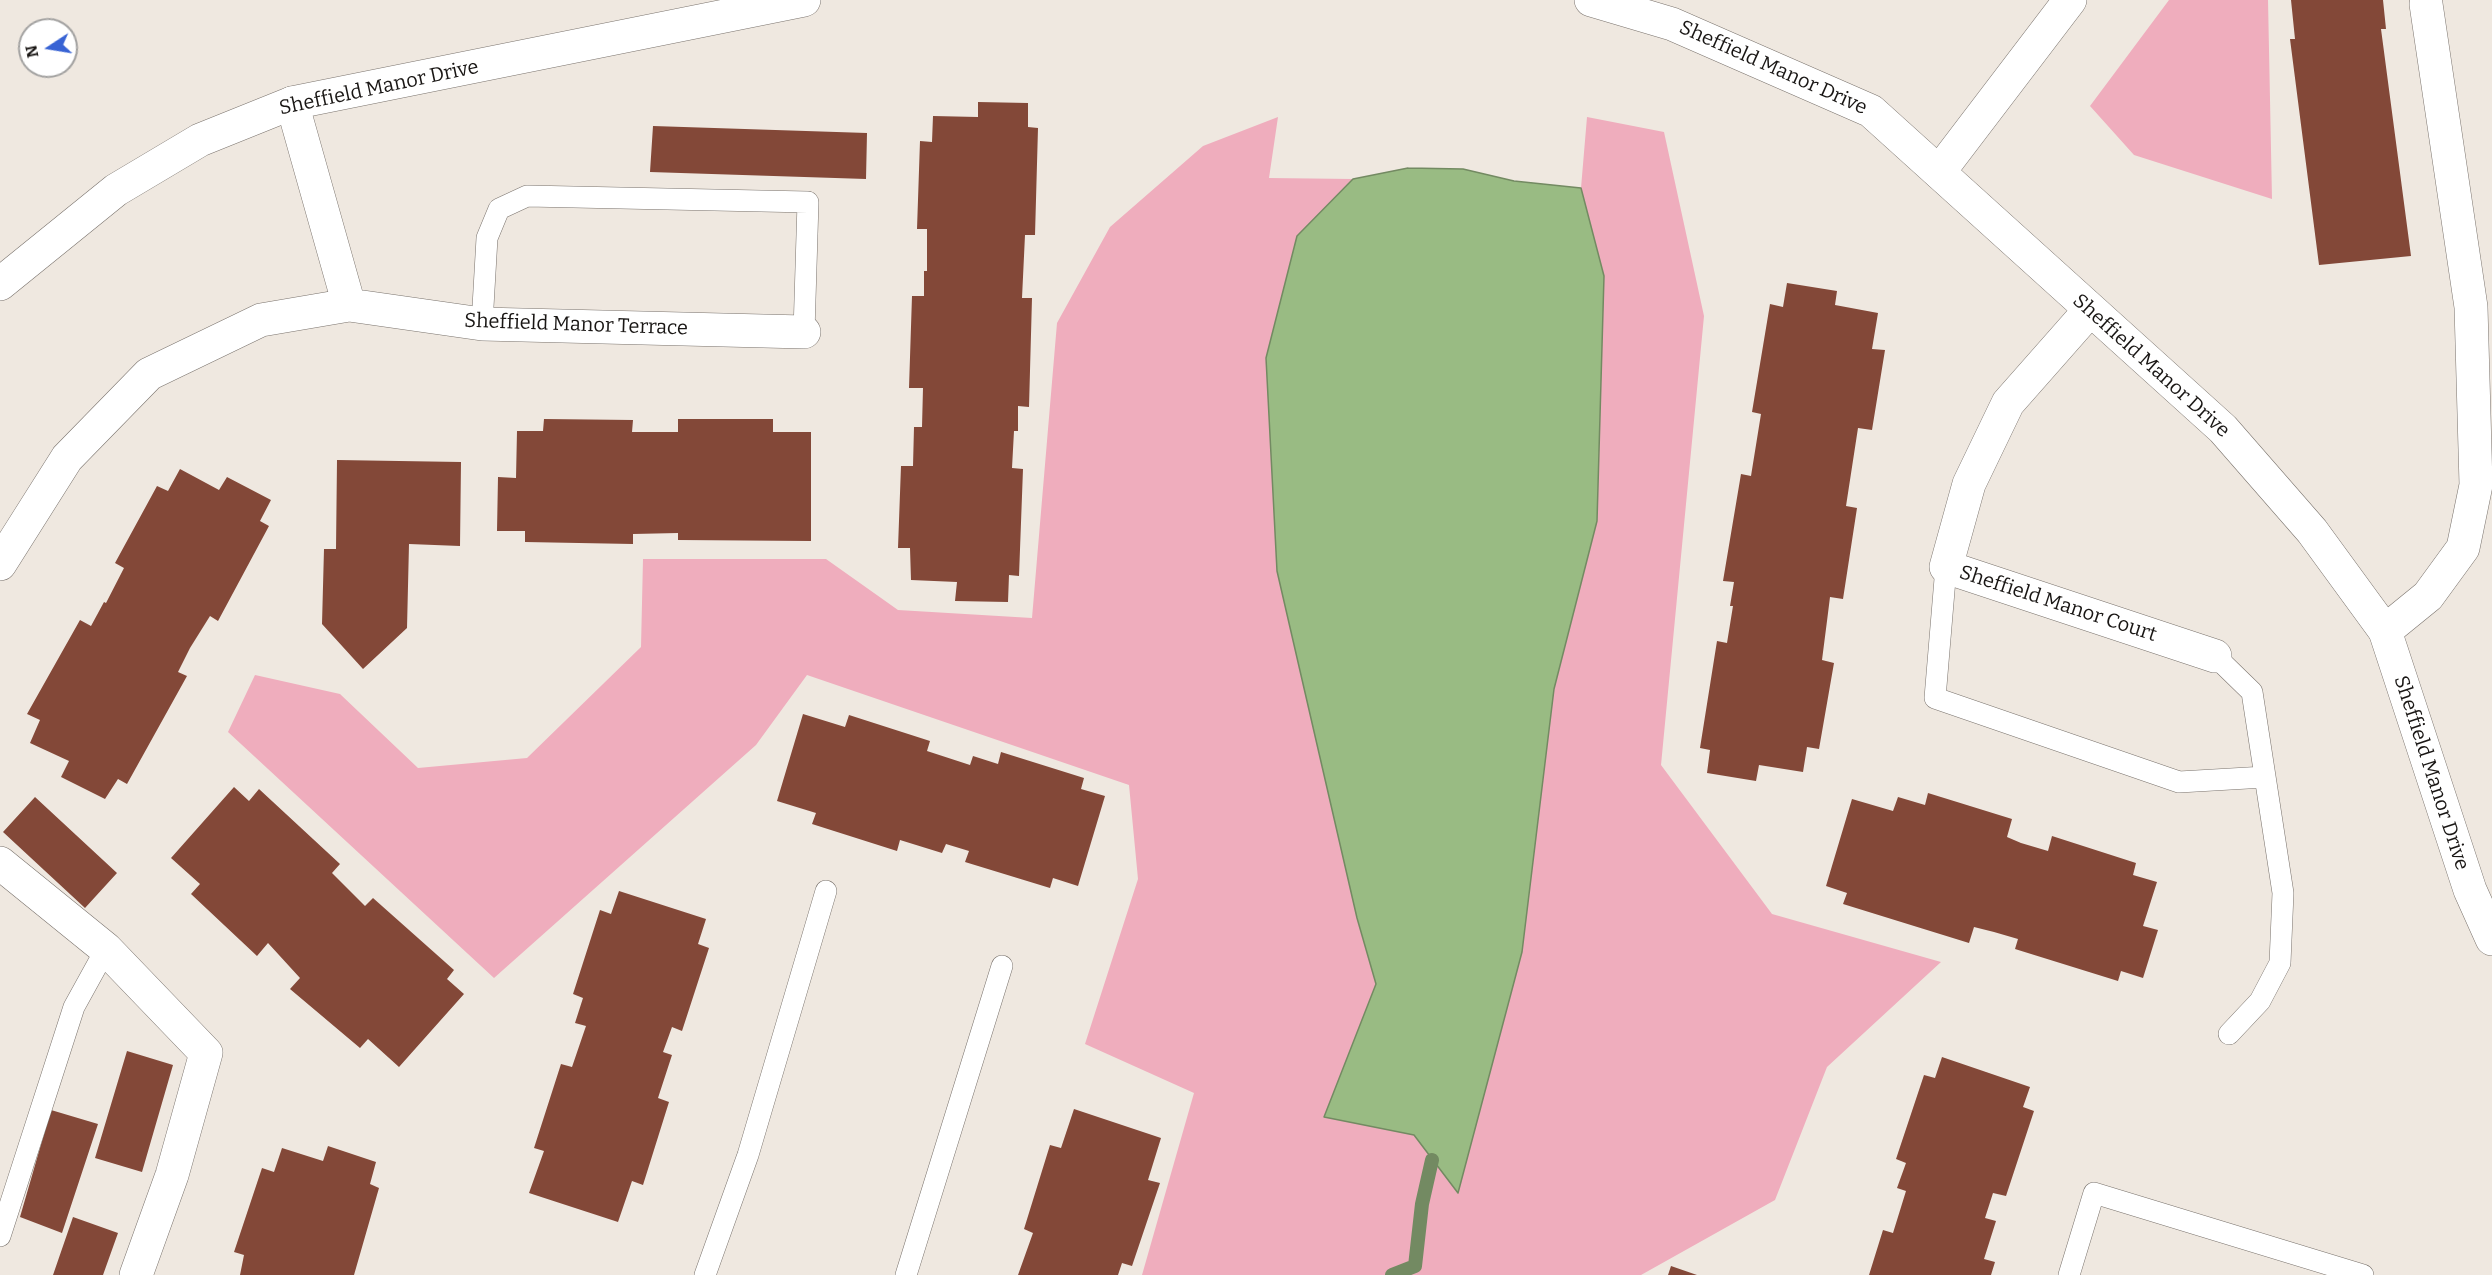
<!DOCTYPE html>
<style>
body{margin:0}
#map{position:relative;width:2492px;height:1275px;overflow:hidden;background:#efe8e0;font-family:Bitter,serif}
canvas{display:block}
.north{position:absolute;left:18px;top:18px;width:60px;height:60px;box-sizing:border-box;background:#fff;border:2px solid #a3a2a1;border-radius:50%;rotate:258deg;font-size:16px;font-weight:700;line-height:24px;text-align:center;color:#191614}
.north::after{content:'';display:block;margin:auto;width:21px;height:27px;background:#3863d4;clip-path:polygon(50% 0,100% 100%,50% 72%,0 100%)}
</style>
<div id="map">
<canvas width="2492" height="1275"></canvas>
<div class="north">N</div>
</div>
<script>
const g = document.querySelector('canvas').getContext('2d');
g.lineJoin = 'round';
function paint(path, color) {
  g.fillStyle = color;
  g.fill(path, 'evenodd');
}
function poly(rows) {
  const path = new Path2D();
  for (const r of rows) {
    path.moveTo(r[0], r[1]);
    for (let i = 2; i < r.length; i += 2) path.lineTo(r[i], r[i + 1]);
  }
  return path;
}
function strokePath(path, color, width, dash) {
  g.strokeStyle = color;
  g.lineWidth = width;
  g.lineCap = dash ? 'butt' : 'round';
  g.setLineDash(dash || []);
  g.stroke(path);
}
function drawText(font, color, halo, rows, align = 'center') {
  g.font = font + ' Bitter,serif';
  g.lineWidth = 6;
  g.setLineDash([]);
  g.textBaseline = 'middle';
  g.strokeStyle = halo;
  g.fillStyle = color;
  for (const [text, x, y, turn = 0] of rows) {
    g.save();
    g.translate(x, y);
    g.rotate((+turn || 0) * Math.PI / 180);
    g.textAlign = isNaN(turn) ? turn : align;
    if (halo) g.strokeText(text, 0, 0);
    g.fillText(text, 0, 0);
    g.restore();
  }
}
paint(poly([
 [2169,0,2268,0,2272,199,2134,155,2090,106],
 [1278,117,1269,178,1353,179,1297,236,1357,918,1376,984,1324,1117,1414,1135,1554,689,1597,521,1604,276,1581,188,1587,117,1664,132,1704,316,1661,765,1772,914,1941,962,1827,1067,1775,1200,1641,1275,1142,1275,1194,1093,1085,1044,1138,879,1129,785,807,675,756,745,494,978,228,732,255,675,340,694,418,768,527,758,641,647,643,559,826,559,898,610,1032,618,1057,323,1110,227,1203,146]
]), '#efadbd');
const water = poly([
 [1408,168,1463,169,1514,181,1581,188,1604,276,1597,521,1554,689,1522,952,1458,1193,1414,1135,1324,1117,1376,984,1357,918,1277,571,1266,358,1297,236,1353,179,1408,168]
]);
paint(water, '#99bb83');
strokePath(water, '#738a62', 1.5);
strokePath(poly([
 [1392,1275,1415,1266,1422,1204,1432,1160]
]), '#738a62', 14);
paint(poly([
 [2291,0,2383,0,2386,29,2381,29,2411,256,2319,265,2290,39,2295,39],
 [978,102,1028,103,1028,127,1038,128,1035,235,1025,235,1022,298,1032,298,1029,407,1018,406,1018,431,1014,431,1012,468,1023,469,1019,576,1009,575,1008,602,955,601,957,582,911,580,910,548,898,548,901,466,913,466,914,427,922,427,923,388,909,388,912,296,924,296,924,271,927,271,927,229,917,229,920,141,932,142,933,116,978,117],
 [653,126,867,133,866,179,650,172],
 [1787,283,1837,291,1835,305,1878,313,1872,349,1885,350,1872,430,1858,428,1846,506,1857,508,1843,599,1830,597,1827,621,1822,660,1834,663,1819,749,1807,747,1803,772,1759,765,1756,781,1707,773,1710,750,1700,748,1717,641,1727,643,1733,606,1730,606,1734,582,1723,581,1741,474,1751,476,1761,414,1752,412,1770,304,1783,307],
 [544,419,633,420,632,432,678,432,678,419,773,419,773,432,811,432,811,541,678,540,678,533,633,534,633,544,525,542,525,531,497,531,498,477,516,478,517,431,543,431],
 [337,460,461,462,460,546,409,544,407,628,363,669,322,624,324,549,336,549],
 [180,469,219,490,227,477,271,500,260,521,269,526,218,621,210,616,190,648,178,672,187,676,127,784,118,779,105,799,61,777,69,761,30,743,40,720,27,714,80,620,91,626,104,602,106,603,124,568,115,563,157,486,168,491],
 [803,714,845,727,849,715,930,741,927,751,970,765,973,756,998,764,1001,752,1084,778,1081,789,1105,796,1078,886,1053,878,1050,888,965,862,969,851,946,844,942,853,900,840,897,851,812,824,816,813,777,801],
 [234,787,249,801,259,789,340,864,332,873,365,906,373,898,454,970,447,979,464,994,399,1067,368,1039,360,1048,290,989,300,978,268,943,257,956,191,894,200,884,171,858],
 [1928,793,2012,819,2007,837,2021,843,2048,851,2052,836,2136,863,2133,875,2157,882,2143,926,2158,930,2143,978,2121,971,2118,981,2015,949,2018,939,1994,932,1974,927,1969,943,1843,904,1847,893,1826,886,1852,799,1893,811,1898,797,1925,805],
 [35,797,117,873,85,908,3,832],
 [619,891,706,919,698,944,709,948,682,1031,672,1027,663,1052,672,1055,658,1098,669,1102,643,1185,632,1181,618,1222,529,1193,544,1151,534,1148,561,1064,572,1067,586,1026,575,1023,583,998,573,994,600,910,611,914],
 [127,1051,173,1065,142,1172,95,1158],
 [1942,1057,2030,1087,2023,1107,2034,1111,2006,1196,1993,1193,1985,1218,1996,1221,1984,1259,1995,1262,1991,1275,1869,1275,1883,1230,1893,1233,1906,1191,1897,1188,1906,1163,1896,1159,1924,1075,1935,1078],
 [1074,1109,1161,1138,1148,1180,1160,1183,1132,1266,1122,1263,1118,1275,1018,1275,1033,1233,1024,1229,1050,1145,1061,1148],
 [51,1110,98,1124,62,1233,20,1217],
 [328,1146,376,1162,370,1184,379,1188,354,1275,240,1275,244,1255,234,1252,262,1168,274,1172,282,1148,323,1161],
 [73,1217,118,1233,103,1275,53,1275],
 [1671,1266,1697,1275,1668,1275]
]), '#834838');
const service = poly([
 [482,324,487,238,499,209,527,196,808,202,804,332],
 [1946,567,1935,698,2179,782,2265,777],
 [2215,656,2252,692,2283,893,2280,963,2260,1001,2229,1034],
 [0,1236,74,1007,106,949],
 [705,1275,748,1155,826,891],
 [906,1275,1002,966],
 [2069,1275,2094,1193,2363,1275]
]);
const minor = poly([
 [292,103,349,305],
 [1939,172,2070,0],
 [2090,310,2008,403,1969,484,1946,567,2215,656],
 [0,564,67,458,149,374,261,320,349,305,482,324,804,332],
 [2385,631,2428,596,2463,548,2476,485,2471,307,2426,4],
 [0,863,106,949,206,1053,172,1175,136,1275]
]);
const tertiary = poly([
 [1591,0,1672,24,1871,111,2223,429,2312,531,2385,631,2470,890,2492,939],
 [0,284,116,190,200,140,292,103,804,0]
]);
strokePath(service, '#7a736d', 22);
strokePath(minor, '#7a736d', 34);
strokePath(tertiary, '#7a736d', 34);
strokePath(service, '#fff', 21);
strokePath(minor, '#fff', 33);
strokePath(tertiary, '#fff', 33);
drawText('20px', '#191614', '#fff', [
 ["Sheffield Manor Drive",1773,68,24],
 ["Sheffield Manor Drive",379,88,-12],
 ["Sheffield Manor Terrace",576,325,2],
 ["Sheffield Manor Drive",2151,366,42],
 ["Sheffield Manor Court",2058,604,18],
 ["Sheffield Manor Drive",2431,773,72]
]);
</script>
